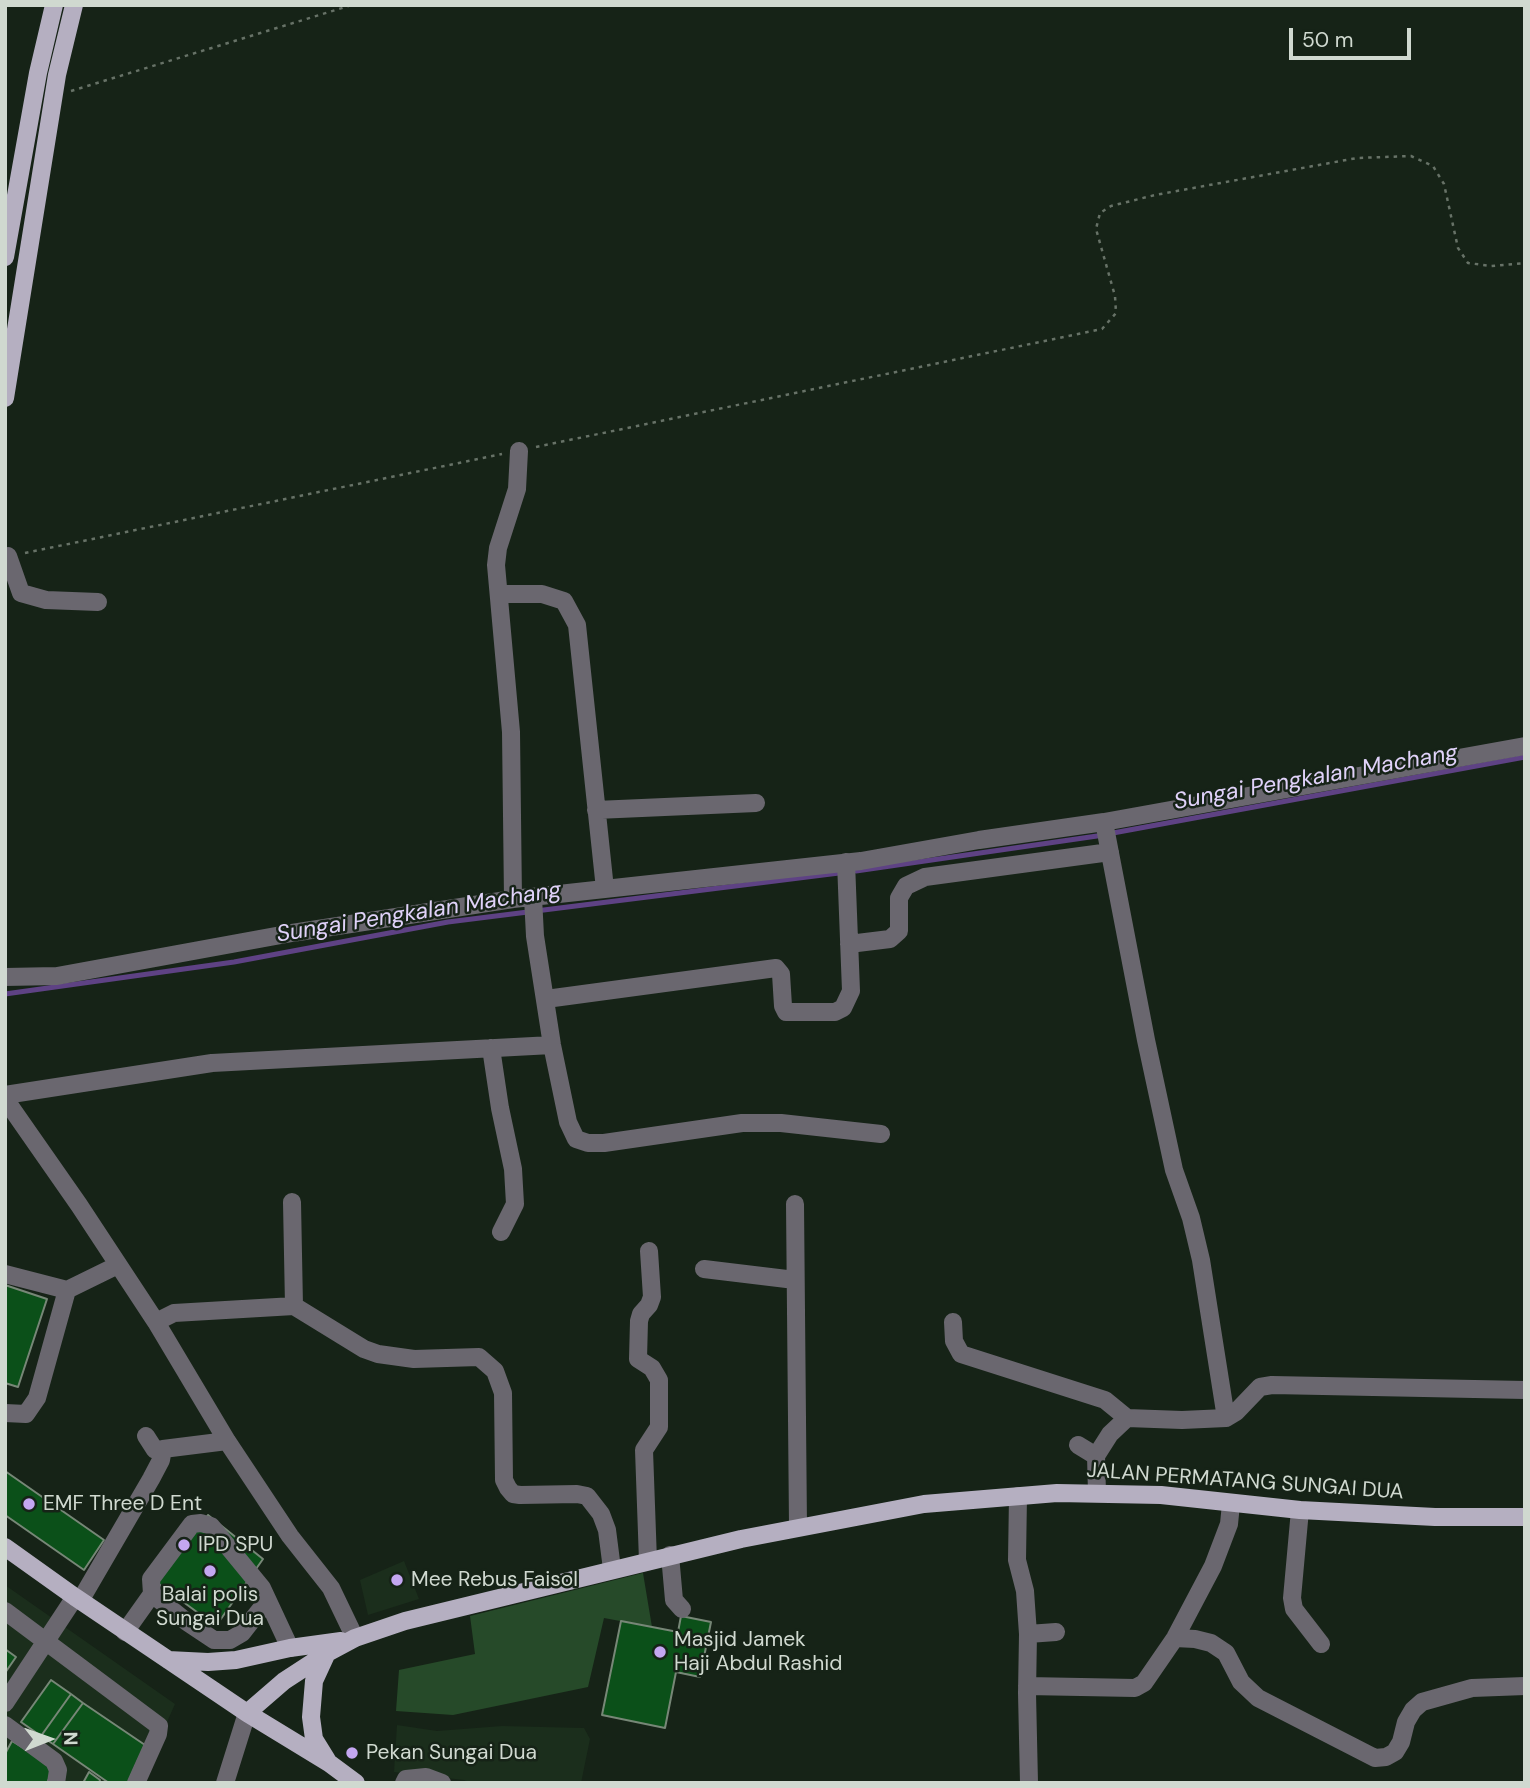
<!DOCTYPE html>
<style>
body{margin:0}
#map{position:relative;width:1530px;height:1788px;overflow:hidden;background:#162317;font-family:"DM Sans",sans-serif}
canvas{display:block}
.frame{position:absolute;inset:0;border:7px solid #d0d9d0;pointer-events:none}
.north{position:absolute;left:14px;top:1704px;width:70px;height:70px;-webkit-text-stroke:5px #162317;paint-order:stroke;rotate:89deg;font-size:19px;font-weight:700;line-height:28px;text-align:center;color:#d0d9d0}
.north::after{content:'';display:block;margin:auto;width:24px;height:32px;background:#d0d9d0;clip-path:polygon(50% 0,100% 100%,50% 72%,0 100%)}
.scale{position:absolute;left:1289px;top:28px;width:122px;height:32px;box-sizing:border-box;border:4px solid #d0d9d0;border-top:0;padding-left:9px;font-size:21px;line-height:24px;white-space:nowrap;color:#d0d9d0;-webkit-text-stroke:5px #162317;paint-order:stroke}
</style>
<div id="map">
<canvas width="1530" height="1788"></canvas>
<div class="frame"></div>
<div class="north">N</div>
<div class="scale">50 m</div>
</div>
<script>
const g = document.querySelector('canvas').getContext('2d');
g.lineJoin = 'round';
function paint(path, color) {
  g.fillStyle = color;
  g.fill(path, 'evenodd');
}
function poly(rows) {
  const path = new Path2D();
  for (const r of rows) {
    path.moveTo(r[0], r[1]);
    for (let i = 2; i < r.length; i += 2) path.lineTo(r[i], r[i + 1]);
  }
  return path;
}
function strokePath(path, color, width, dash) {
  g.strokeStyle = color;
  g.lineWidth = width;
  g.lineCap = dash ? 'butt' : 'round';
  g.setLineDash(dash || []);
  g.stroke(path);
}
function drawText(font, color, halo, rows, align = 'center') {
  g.font = font + ' "DM Sans",sans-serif';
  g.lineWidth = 5;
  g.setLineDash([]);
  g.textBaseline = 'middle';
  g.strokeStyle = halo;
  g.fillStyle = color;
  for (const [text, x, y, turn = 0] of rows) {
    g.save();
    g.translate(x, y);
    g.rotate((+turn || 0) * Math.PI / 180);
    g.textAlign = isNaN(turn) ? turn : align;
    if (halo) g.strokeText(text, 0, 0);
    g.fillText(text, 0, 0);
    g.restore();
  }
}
paint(poly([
 [404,1561,419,1599,368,1615,360,1580],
 [5,1585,175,1704,140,1783,5,1783],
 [397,1725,437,1731,502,1726,584,1728,590,1739,581,1783,471,1783,464,1780,394,1772]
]), '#1b2e1c');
paint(poly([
 [643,1573,652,1627,604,1618,588,1687,453,1715,396,1711,399,1670,475,1654,470,1616]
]), '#264a29');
strokePath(poly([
 [1113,833,1525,757],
 [856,871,1097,836],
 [5,994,234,962,448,922,839,873]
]), '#5e4284', 5);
const building = poly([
 [5,1285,47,1299,18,1387,5,1383,5,1285],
 [5,1471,104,1540,84,1570,5,1515,5,1471],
 [208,1515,263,1559,216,1626,156,1582,208,1515],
 [681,1616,711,1622,700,1677,676,1672,665,1728,602,1715,621,1621,678,1632,681,1616],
 [5,1649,16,1657,5,1673,5,1649],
 [51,1680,71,1694,41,1736,21,1722,51,1680],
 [71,1694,83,1703,53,1744,41,1736,71,1694],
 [83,1703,145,1745,128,1783,109,1783,53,1744,83,1703],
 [12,1741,49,1764,51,1775,47,1783,5,1783,5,1754,12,1741],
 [89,1772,100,1780,99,1783,83,1783,89,1772]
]);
paint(building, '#0b5019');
strokePath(building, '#778777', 2);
strokePath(poly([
 [71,91,352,5],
 [536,447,1102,329,1116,313,1115,296,1096,229,1100,213,1111,206,1155,195,1357,158,1411,156,1433,166,1444,184,1458,248,1468,263,1491,266,1525,263],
 [25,553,502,454]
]), '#677267', 2.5, [3.5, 5]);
strokePath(poly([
 [5,557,8,556,21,593,46,600,98,602],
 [499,594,542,594,564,601,577,625,605,889],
 [596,810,756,803],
 [1104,822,1146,1040,1174,1170,1191,1218,1201,1260,1226,1418],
 [533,897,535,936,552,1045,568,1122,576,1139,588,1143,604,1143,742,1123,781,1123,881,1134],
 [513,899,511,732,496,565,498,548,517,489,519,451],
 [849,944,890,939,899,931,899,898,906,886,925,877,1110,852],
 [5,977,57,976,292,933,513,899,861,861,979,840,1104,822,1525,746],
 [546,999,776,968,781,974,783,1006,786,1012,835,1012,843,1008,851,991,846,862],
 [491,1048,500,1108,513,1169,515,1204,501,1232],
 [5,1095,212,1063,552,1045],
 [5,1099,79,1205,156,1322,227,1441,290,1536,331,1588,355,1638],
 [292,1202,294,1306],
 [795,1204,798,1526],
 [704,1269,795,1280],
 [5,1274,67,1290,37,1398,26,1414,5,1413],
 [67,1290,118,1265],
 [156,1322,174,1313,294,1306,364,1349,378,1354,414,1359,479,1357,495,1371,503,1393,504,1480,508,1488,513,1494,520,1495,577,1494,587,1496,601,1514,607,1530,612,1569],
 [953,1322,954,1341,961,1354,1105,1400,1127,1418,1182,1420,1226,1418,1236,1412,1260,1387,1272,1385,1525,1390],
 [146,1436,155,1450,161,1451],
 [1078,1445,1096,1456],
 [1097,1493,1096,1456,1110,1434,1127,1418],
 [1018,1496,1017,1560,1025,1591,1028,1634,1027,1693,1029,1783],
 [1300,1510,1292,1598,1294,1609,1321,1644],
 [670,1555,674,1600,682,1609],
 [648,1561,644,1450,659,1427,659,1380,652,1368,638,1359,639,1321,641,1314,649,1305,652,1297,649,1251],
 [152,1594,187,1622,214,1640,230,1640,242,1633,267,1601],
 [80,1601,151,1479,161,1460,163,1449,227,1441],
 [5,1611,159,1726,158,1734,136,1783],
 [125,1632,152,1594,151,1579,192,1524,201,1523,211,1526,262,1588,290,1648],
 [1028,1634,1056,1632],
 [1175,1638,1195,1639,1211,1643,1226,1653,1241,1682,1258,1698,1375,1758,1386,1757,1395,1752,1401,1742,1406,1722,1413,1710,1422,1702,1472,1688,1525,1686],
 [1027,1686,1135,1688,1144,1683,1175,1638,1213,1566,1229,1524,1231,1504],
 [5,1703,75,1597],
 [5,1725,54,1761,58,1770,56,1783],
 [225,1783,247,1713],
 [404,1783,406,1779,426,1777,442,1783]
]), '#6a676f', 18);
strokePath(poly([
 [5,257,38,73,54,5],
 [5,398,57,75,74,5],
 [5,1547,75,1597,247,1713,329,1763,356,1783],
 [326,1655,314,1681,311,1717,314,1739,327,1760],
 [168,1660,208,1662,236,1660,290,1648,341,1641],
 [247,1713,284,1681,327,1653,355,1638,405,1621,741,1539,924,1504,1057,1493,1161,1495,1300,1510,1435,1517,1525,1517]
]), '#b5afc1', 18);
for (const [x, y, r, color] of [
 [29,1504,7,"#c4a7f1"],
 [184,1545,7,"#c4a7f1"],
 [210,1571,7,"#c4a7f1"],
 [397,1580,7,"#c4a7f1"],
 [660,1652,7,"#c4a7f1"],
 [352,1753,7,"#c4a7f1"]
]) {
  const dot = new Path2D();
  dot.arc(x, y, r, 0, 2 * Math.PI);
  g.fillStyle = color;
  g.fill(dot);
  strokePath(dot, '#162317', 2.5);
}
drawText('21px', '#d0d9d0', '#162317', [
 ["JALAN PERMATANG SUNGAI DUA",1245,1482,4]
]);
drawText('21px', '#d0d9d0', '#162317', [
 ["EMF Three D Ent",43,1504],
 ["IPD SPU",198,1545],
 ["Mee Rebus Faisol",411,1580],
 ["Balai polis",210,1595,"center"],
 ["Sungai Dua",210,1619,"center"],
 ["Masjid Jamek",674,1640],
 ["Haji Abdul Rashid",674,1664],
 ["Pekan Sungai Dua",366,1753]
], 'left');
drawText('italic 23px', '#e0d2f9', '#162317', [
 ["Sungai Pengkalan Machang",1316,778,-10],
 ["Sungai Pengkalan Machang",419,913,-9]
]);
</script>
